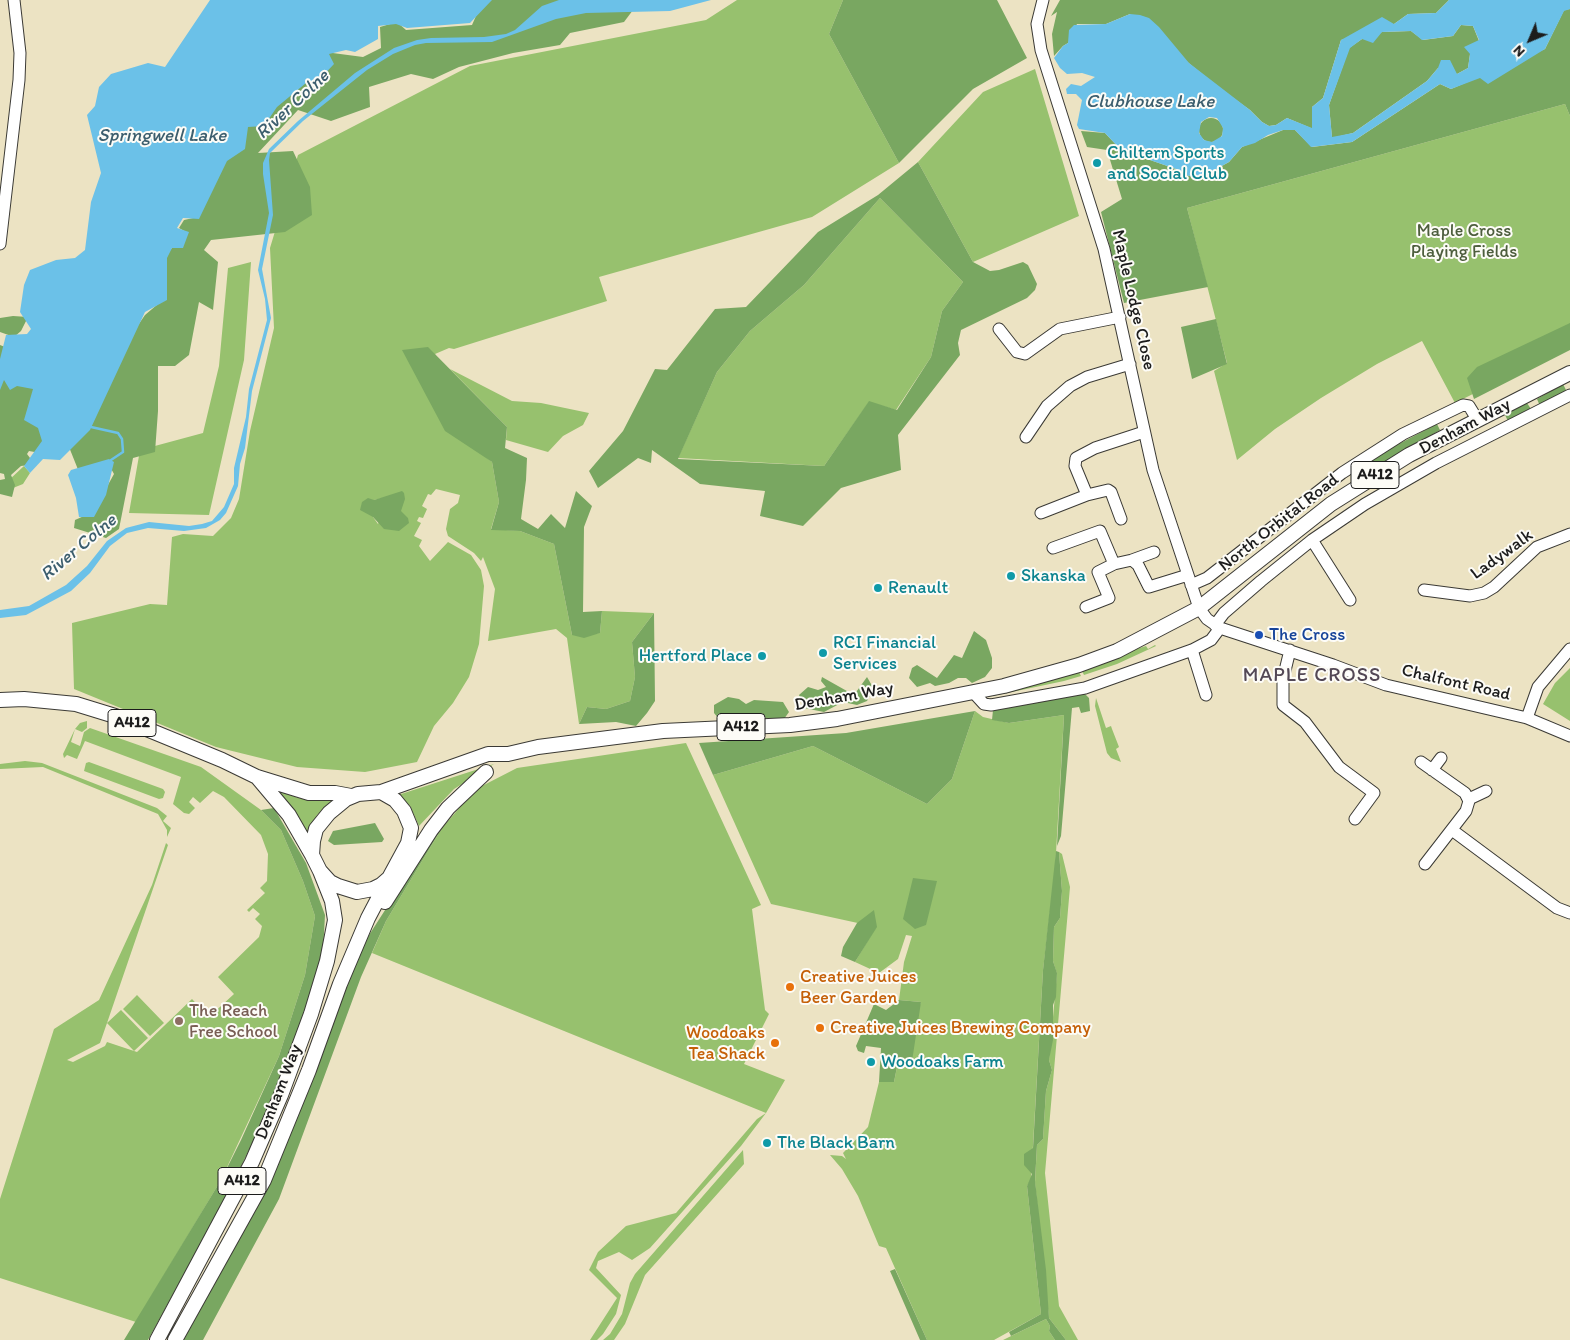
<!DOCTYPE html>
<style>
body{margin:0}
#map{position:relative;width:1570px;height:1340px;overflow:hidden;background:#ece3c3;font-family:Itim,sans-serif}
canvas{display:block}
.north{position:absolute;left:1505px;top:15px;width:50px;height:50px;-webkit-text-stroke:4px #fdfcf7;paint-order:stroke;rotate:225deg;font-size:14px;font-weight:700;line-height:20px;text-align:center;color:#1c1c1c}
.north::after{content:'';display:block;margin:auto;width:18px;height:22px;background:#1c1c1c;clip-path:polygon(50% 0,100% 100%,50% 72%,0 100%)}
</style>
<div id="map">
<canvas width="1570" height="1340"></canvas>
<div class="north">N</div>
</div>
<script>
const g = document.querySelector('canvas').getContext('2d');
g.lineJoin = 'round';
function paint(path, color) {
  g.fillStyle = color;
  g.fill(path, 'evenodd');
}
function poly(rows) {
  const path = new Path2D();
  for (const r of rows) {
    if (r.length === 3) {
      path.moveTo(r[0] + r[2], r[1]);
      path.arc(r[0], r[1], r[2], 0, 2 * Math.PI);
      continue;
    }
    path.moveTo(r[0], r[1]);
    for (let i = 2; i < r.length; i += 2) path.lineTo(r[i], r[i + 1]);
  }
  return path;
}
function strokePath(path, color, width, dash) {
  g.strokeStyle = color;
  g.lineWidth = width;
  g.lineCap = dash ? 'butt' : 'round';
  g.setLineDash(dash || []);
  g.stroke(path);
}
function drawText(font, color, halo, rows, align = 'center') {
  g.font = font + ' Itim,sans-serif';
  g.lineWidth = 4;
  g.setLineDash([]);
  g.textBaseline = 'middle';
  g.strokeStyle = halo;
  g.fillStyle = color;
  for (const [text, x, y, turn = 0] of rows) {
    g.save();
    g.translate(x, y);
    g.rotate((+turn || 0) * Math.PI / 180);
    g.textAlign = isNaN(turn) ? turn : align;
    if (halo) g.strokeText(text, 0, 0);
    g.fillText(text, 0, 0);
    g.restore();
  }
}
paint(poly([
 [737,0,843,0,829,34,899,163,812,217,599,277,607,301,454,349,449,348,435,354,477,450,492,462,499,502,491,529,520,531,554,544,572,635,600,633,602,611,654,613,632,642,635,677,630,701,606,709,587,707,579,724,567,638,556,629,488,641,495,589,483,557,481,561,474,553,448,536,446,529,450,509,458,503,460,495,436,489,431,495,428,494,422,506,427,509,423,518,419,517,417,521,421,523,414,536,422,540,419,546,430,561,448,542,471,555,481,570,484,586,479,644,469,677,453,703,434,726,417,762,365,772,297,767,216,747,74,689,72,623,150,604,167,605,172,537,183,534,213,536,231,518,239,499,250,431,274,328,270,248,298,155,470,66,706,20],
 [391,496,378,524,373,517,374,500],
 [1035,69,1079,216,973,262,918,162,983,92],
 [1565,104,1570,116,1570,345,1455,403,1422,341,1377,364,1321,398,1275,429,1237,460,1214,371,1227,363,1187,208],
 [880,198,963,282,942,311,931,357,896,410,869,402,824,466,678,458,717,372,750,331,804,285],
 [251,262,244,360,209,515,129,513,140,450,203,433,219,366,228,268],
 [450,369,512,401,541,403,589,413,583,425,563,436,548,452,506,440,507,427],
 [24,466,30,473,23,484,13,488,9,480],
 [1155,645,1156,646,1117,664,1084,675,1082,671,1127,652,1146,646,1148,649],
 [1570,668,1570,721,1543,704,1555,683],
 [1079,672,1081,676,1064,681,988,697],
 [1096,698,1106,728,1111,726,1112,729,1119,747,1116,749,1121,762,1111,758,1107,753,1095,706],
 [975,711,983,717,1009,723,1064,715,1055,870,1043,970,1031,1180,1027,1186,1041,1314,994,1340,927,1340,886,1248,879,1246,858,1196,842,1169,830,1155,842,1156,846,1159,843,1153,868,1127,879,1082,894,1082,897,1067,921,1002,899,1000,904,962,912,936,906,935,898,959,879,973,855,962,876,927,771,904,713,775,813,746,927,804,952,779],
 [87,721,87,728,82,732,75,729,71,742,80,746,84,732,90,728,201,767,261,810,281,830,303,881,315,916,305,975,279,1056,221,1180,136,1322,0,1278,0,1199,54,1029,99,1000,152,885,166,843,168,845,107,1023,121,1010,148,1038,134,1051,137,1052,192,999,209,1017,234,994,218,977,259,937,262,926,255,919,260,914,253,908,249,912,247,910,265,893,260,888,267,881,268,854,261,835,224,797,213,791,200,803,193,797,189,802,195,808,189,814,184,813,173,804,181,777,85,741,77,759,67,755,64,758,63,754,75,729,80,723],
 [107,1023,134,1051,107,1042,105,1046,73,1062,67,1060,100,1043],
 [686,743,761,905,752,909,765,1010,769,1014,744,1064,785,1080,766,1113,741,1146,650,1248,632,1260,619,1252,598,1261,596,1268,621,1295,616,1314,603,1334,597,1340,590,1340,617,1298,589,1270,598,1252,626,1226,676,1213,757,1119,766,1113,372,953,386,921,442,828,461,806,482,786,517,768],
 [25,761,42,763,157,808,167,816,163,821,171,828,167,837,167,830,158,814,43,767,0,769,0,764],
 [89,762,163,789,165,792,163,798,159,799,84,771,86,763],
 [494,764,454,789,419,826,410,806,398,795],
 [276,789,298,798,332,801,317,815,308,835],
 [1059,852,1062,854,1070,887,1045,1173,1059,1306,1078,1340,1066,1340,1049,1318,1035,1182,1037,1145,1043,1139,1046,1091,1052,1070,1049,1060,1057,974,1053,961,1054,927,1060,918,1062,891],
 [137,995,164,1023,150,1036,123,1009],
 [743,1150,744,1164,645,1275,625,1324,614,1340,603,1340,610,1334,622,1314,630,1283,635,1274],
 [1046,1319,1050,1326,1049,1331,1055,1340,1003,1340]
]), '#97c16e');
paint(poly([
 [483,0,665,0,639,2,624,22,570,33,560,45,513,53,459,67,433,79,411,74,369,87,370,107,331,121,298,110,258,153,293,151,310,187,312,215,285,232,211,240,204,250,218,262,213,310,199,302,189,355,175,366,158,366,158,411,155,452,133,458,119,529,106,538,74,528,75,520,93,512,114,474,108,463,79,472,69,447,132,334,145,315,165,298,164,257,186,232,179,228,184,220,198,217,205,197,246,125,275,105,325,52,363,57,381,48,380,27,397,22,406,30,472,25],
 [843,0,997,0,1027,58,973,89,899,163,829,34],
 [1060,0,1449,0,1436,13,1408,14,1394,24,1341,40,1323,98,1312,107,1313,129,1287,118,1276,125,1269,126,1262,122,1250,110,1215,85,1130,14,1106,24,1077,24,1068,43,1063,46,1054,56,1052,34,1057,12,1051,16],
 [1570,9,1570,116,1565,104,1187,208,1208,287,1124,303,1101,212,1122,199,1107,150,1087,147,1081,131,1105,133,1121,150,1179,170,1186,175,1200,178,1229,162,1242,147,1283,130,1295,130,1312,147,1352,142,1440,84,1451,89,1545,49,1564,10],
 [1461,25,1473,26,1479,41,1470,54,1468,68,1457,74,1438,68,1427,81,1353,133,1332,138,1329,105,1349,48,1362,39,1382,32,1411,31,1423,40,1453,36],
 [1211,130,12],
 [918,162,973,262,990,271,999,270,1023,262,1028,265,1037,284,1035,290,1027,298,961,330,958,343,960,355,898,435,901,470,841,488,803,526,760,516,765,491,700,484,652,450,651,463,638,458,598,488,589,471,623,431,655,369,667,370,715,309,746,307,818,232,878,195],
 [880,198,963,282,942,311,931,357,897,410,869,401,824,466,678,459,717,372,750,331,804,285],
 [13,316,28,317,21,331,14,337,0,332,0,318],
 [1216,319,1227,364,1192,379,1181,327],
 [1570,323,1570,350,1474,399,1467,378,1477,367],
 [0,345,5,347,35,387,46,439,40,453,29,451,27,454,30,458,29,465,21,466,11,475,15,485,12,497,0,494,0,480,5,479,4,474,0,473],
 [428,347,507,427,505,448,527,458,526,480,521,519,538,529,551,514,565,528,576,491,592,506,584,527,583,612,602,611,600,633,584,638,572,635,554,544,520,531,491,530,499,502,492,462,445,431,402,350],
 [1563,384,1567,392,1540,406,1537,399],
 [1527,403,1531,409,1508,421,1504,413],
 [1437,424,1440,430,1356,479,1350,473,1370,459],
 [402,491,404,493,405,499,401,511,408,518,409,523,399,531,384,529,373,517,360,510,362,502,368,498,374,500],
 [654,613,655,701,647,713,636,726,616,722,579,724,587,707,606,709,630,701,635,677,632,642],
 [974,631,986,640,992,658,992,668,985,677,972,683,966,678,958,678,949,683,935,686,930,683,917,687,909,678,912,668,917,665,937,678,954,655,962,658],
 [822,677,854,695,867,677,874,689,867,701,857,705,843,702,824,712,804,708,799,695,808,687,818,690,826,687,821,681],
 [1084,693,1089,698,1090,711,1081,713,1079,707,1072,708,1061,836,1057,846,1064,715,1009,723,992,720,993,710],
 [728,697,739,699,746,704,754,700,783,702,789,712,784,719,769,720,763,716,754,719,719,719,714,713,714,705],
 [975,711,952,779,927,804,813,746,713,775,699,743,846,733],
 [274,808,306,863,325,915,323,952,305,1013,272,1103,224,1201,148,1340,124,1340,221,1180,241,1140,279,1056,305,975,315,916,303,881,281,830,261,810],
 [375,823,384,839,382,842,334,845,328,841,333,831],
 [439,826,442,828,386,921,361,977,279,1199,203,1340,183,1340,246,1224,362,946],
 [1056,851,1059,852,1062,891,1060,918,1054,927,1053,961,1057,973,1056,997,1053,1005,1053,1040,1049,1060,1052,1070,1046,1091,1043,1139,1037,1145,1035,1181,1046,1270,1049,1318,1066,1340,1055,1340,1049,1331,1050,1326,1046,1319,1011,1336,1009,1332,1041,1314,1027,1186,1032,1174,1024,1165,1024,1154,1033,1148,1043,970],
 [913,878,937,881,926,925,915,929,903,919],
 [874,910,877,927,855,962,841,956,843,947,857,923],
 [899,1000,921,1002,911,1068,897,1067,894,1082,879,1082,881,1048,866,1046,864,1053,858,1051,856,1046,874,1004,886,1010],
 [895,1269,927,1340,920,1340,890,1271]
]), '#79a761');
paint(poly([
 [210,0,492,0,470,23,407,28,396,24,378,26,378,39,355,52,346,50,329,54,334,64,317,82,306,83,277,107,264,126,248,127,245,149,227,161,199,219,183,218,177,228,189,232,183,248,172,248,167,258,167,300,145,312,90,430,60,460,43,459,30,473,24,466,42,441,38,428,24,420,33,389,17,386,10,390,4,380,0,390,0,359,6,335,27,334,31,329,20,312,24,285,30,270,56,260,75,258,85,250,91,202,101,173,87,115,95,106,99,87,111,74,148,63,165,67],
 [559,0,711,0,670,11,586,13,556,19,492,42,426,43,415,45,393,54,367,70,303,121,270,153,269,160,273,215,262,269,271,318,252,391,245,448,240,464,238,486,226,513,220,520,206,528,184,531,148,528,127,533,110,546,90,573,71,591,26,615,0,618,0,610,29,606,66,585,87,566,107,541,126,528,149,522,189,526,202,524,212,521,224,507,234,484,234,468,246,417,249,389,267,320,265,299,258,270,269,213,263,174,263,163,269,149,298,121,355,73,394,48,417,40,431,38,484,37,506,34,515,30,542,6],
 [1449,0,1570,0,1570,9,1564,11,1545,49,1488,84,1480,78,1451,89,1440,84,1352,142,1311,147,1295,130,1283,130,1268,135,1255,143,1242,147,1229,162,1200,178,1185,175,1179,170,1121,150,1105,133,1079,129,1077,125,1082,100,1076,94,1067,94,1066,89,1071,84,1081,86,1095,77,1082,73,1067,74,1060,68,1054,58,1063,46,1068,43,1069,30,1074,25,1106,24,1130,14,1140,15,1149,18,1159,27,1189,63,1250,110,1262,122,1269,126,1276,125,1287,118,1312,128,1312,107,1323,98,1341,40,1382,17,1394,24,1408,14,1436,13],
 [1461,25,1473,26,1479,40,1464,47,1470,54,1468,68,1457,74,1450,60,1441,60,1438,68,1427,81,1353,133,1332,137,1329,105,1350,48,1362,39,1373,43,1382,32,1411,31,1422,40,1453,36],
 [1209,117,1217,118,1223,128,1222,136,1212,142,1204,140,1199,133,1201,122],
 [109,459,114,462,106,495,94,517,79,517,76,498,68,475,71,470]
]), '#6bc1e8');
strokePath(poly([
 [91,427,118,433,122,439,123,452,111,460]
]), '#6bc1e8', 2.5);
const minor = poly([
 [1043,0,1037,24,1041,50,1104,249,1153,470,1199,608,1207,619,1220,628,1333,665,1386,685,1527,718,1570,736],
 [0,244,19,80,20,53,14,0],
 [999,329,1017,352,1025,354,1060,329,1120,317],
 [1026,437,1047,406,1070,386,1087,377,1130,364],
 [1087,495,1075,466,1076,458,1095,448,1144,432],
 [1041,513,1087,495,1108,490,1111,492,1121,519],
 [1312,540,1350,600],
 [1053,548,1100,531,1114,564,1132,560,1138,565,1149,587,1188,575],
 [1132,560,1154,552],
 [1191,585,1207,578,1342,473,1403,434,1463,405,1469,406,1477,419],
 [1424,590,1470,596,1484,593,1494,587,1537,547,1570,534],
 [1086,607,1109,598,1098,572,1114,564],
 [1215,625,1224,613,1261,581,1312,540,1365,504,1436,463,1570,395],
 [1192,650,1206,695],
 [1290,650,1283,679,1283,705,1305,722,1339,767,1374,793,1355,819],
 [973,692,984,704,991,705,1085,688,1192,650,1211,640,1220,628],
 [1527,718,1538,687,1570,649],
 [1421,762,1465,793,1469,801,1466,811,1425,864],
 [1432,770,1441,758],
 [1469,799,1486,791],
 [1452,830,1557,908,1570,913]
]);
const major = poly([
 [0,700,24,699,76,704,115,716,222,760,257,777,309,793,335,793,351,796],
 [257,777,289,815,312,855],
 [381,792,488,754,508,754,538,747,663,731,790,725,837,719,1004,686,1079,665,1117,651,1199,608,1331,504,1409,455,1570,373],
 [381,792,395,800,404,811,411,828,408,843,389,878,381,885,373,889,357,892,338,886,330,882,320,871,312,855,313,841,316,829,329,813,346,799,358,794,381,792],
 [385,902,431,830,448,808,486,772],
 [157,1340,252,1162,281,1095,311,1014,327,961,335,920,332,901,320,871],
 [175,1340,264,1180,309,1070,340,984,368,918,389,878]
]);
strokePath(minor, '#3b3a35', 13);
strokePath(major, '#3b3a35', 16);
strokePath(minor, '#fff', 11);
strokePath(major, '#fff', 14);
for (const [x, y, r, color] of [
 [1097,163,5,"#0f9aa8"],
 [1011,576,5,"#0f9aa8"],
 [878,588,5,"#0f9aa8"],
 [1259,635,5,"#1a4fb4"],
 [823,653,5,"#0f9aa8"],
 [762,656,5,"#0f9aa8"],
 [790,987,5,"#e8710a"],
 [179,1021,5,"#8d6e63"],
 [820,1028,5,"#e8710a"],
 [775,1043,5,"#e8710a"],
 [871,1062,5,"#0f9aa8"],
 [767,1143,5,"#0f9aa8"]
]) {
  const dot = new Path2D();
  dot.arc(x, y, r, 0, 2 * Math.PI);
  g.fillStyle = color;
  g.fill(dot);
  strokePath(dot, '#fdfcf7', 2);
}
for (const [x, y, w] of [
 [1375,475,48],
 [132,723,48],
 [741,727,48],
 [242,1181,48]
]) {
  const box = new Path2D();
  box.roundRect(x - w / 2, y - 13.5, w, 27, 4);
  g.fillStyle = '#fdfcf7';
  g.fill(box);
  strokePath(box, '#1c1c1c', 1);
}
drawText('bold 16px', '#1c1c1c', null, [
 ["A412",1375,475],
 ["A412",132,723],
 ["A412",741,727],
 ["A412",242,1181]
]);
drawText('18px', '#0d838f', '#fdfcf7', [
 ["Chiltern Sports",1107,153],
 ["and Social Club",1107,174],
 ["Skanska",1021,576],
 ["Renault",888,588],
 ["RCI Financial",833,643],
 ["Services",833,664],
 ["Hertford Place",752,656,"right"],
 ["Woodoaks Farm",881,1062],
 ["The Black Barn",777,1143]
], 'left');
drawText('18px', '#4d5e3d', '#fdfcf7', [
 ["Maple Cross",1464,231],
 ["Playing Fields",1464,252]
]);
drawText('18px', '#1c1c1c', '#fdfcf7', [
 ["Maple Lodge Close",1133,300,77],
 ["Denham Way",1465,427,-28],
 ["North Orbital Road",1279,523,-38],
 ["Ladywalk",1502,555,-36],
 ["Chalfont Road",1456,683,13],
 ["Denham Way",844,697,-10],
 ["Denham Way",279,1092,-69]
]);
drawText('18px', '#164399', '#fdfcf7', [
 ["The Cross",1269,635]
], 'left');
drawText('18px', '#c56008', '#fdfcf7', [
 ["Creative Juices",800,977],
 ["Beer Garden",800,998],
 ["Creative Juices Brewing Company",830,1028],
 ["Woodoaks",765,1033,"right"],
 ["Tea Shack",765,1054,"right"]
], 'left');
drawText('18px', '#785e54', '#fdfcf7', [
 ["The Reach",189,1011],
 ["Free School",189,1032]
], 'left');
drawText('italic 19px', '#3c5e6e', '#fdfcf7', [
 ["Clubhouse Lake",1150,102],
 ["River Colne",293,105,-43],
 ["Springwell Lake",162,136],
 ["River Colne",79,548,-40]
]);
g.letterSpacing = '1px';
drawText('20px', '#534855', '#fdfcf7', [
 ["MAPLE CROSS",1312,676]
]);
g.letterSpacing = '0px';
</script>
